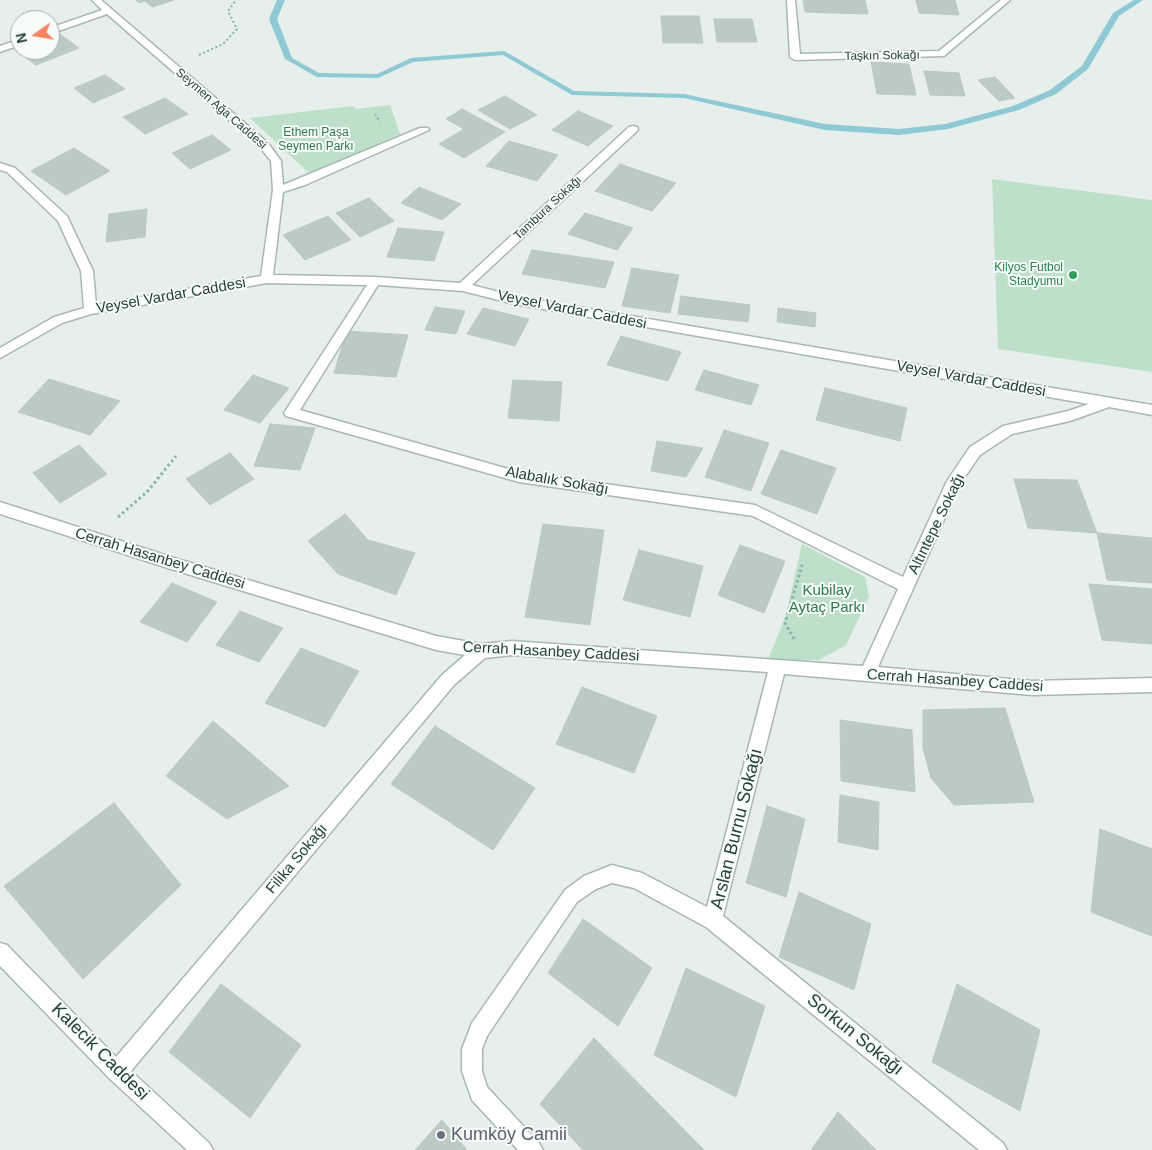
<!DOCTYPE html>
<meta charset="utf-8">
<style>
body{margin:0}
#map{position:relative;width:1152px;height:1150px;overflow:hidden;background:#e6efeb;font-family:Arial,sans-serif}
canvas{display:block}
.north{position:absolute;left:10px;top:10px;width:50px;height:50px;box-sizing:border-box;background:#f7fbf9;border:1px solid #a3b1ad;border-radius:50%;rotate:257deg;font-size:14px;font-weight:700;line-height:20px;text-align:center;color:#24423a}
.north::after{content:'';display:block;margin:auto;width:18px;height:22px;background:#f4845f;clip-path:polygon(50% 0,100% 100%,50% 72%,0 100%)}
</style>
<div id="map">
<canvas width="1152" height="1150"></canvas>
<div class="north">N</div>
</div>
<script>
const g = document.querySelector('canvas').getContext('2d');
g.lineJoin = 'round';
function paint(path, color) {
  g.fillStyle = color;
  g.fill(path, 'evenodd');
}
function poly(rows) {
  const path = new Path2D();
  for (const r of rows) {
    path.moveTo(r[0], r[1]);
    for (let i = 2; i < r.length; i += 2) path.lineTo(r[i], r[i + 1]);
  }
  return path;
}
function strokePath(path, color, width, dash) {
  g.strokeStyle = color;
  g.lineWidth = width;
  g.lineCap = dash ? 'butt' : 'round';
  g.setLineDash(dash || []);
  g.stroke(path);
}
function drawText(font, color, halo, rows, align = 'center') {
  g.font = font + ' Arial,sans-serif';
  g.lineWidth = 4;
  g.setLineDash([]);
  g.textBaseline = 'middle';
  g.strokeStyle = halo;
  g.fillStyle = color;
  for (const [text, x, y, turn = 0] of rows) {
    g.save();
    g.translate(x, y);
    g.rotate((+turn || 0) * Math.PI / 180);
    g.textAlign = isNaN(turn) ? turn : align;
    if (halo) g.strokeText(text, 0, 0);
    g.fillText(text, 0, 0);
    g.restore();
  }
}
paint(poly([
 [390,105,400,134,310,174,250,118,353,106,356,109],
 [992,179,1152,200,1152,372,998,349],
 [802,544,865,577,869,597,846,645,819,660,768,660,786,615]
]), '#bfe0c8');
paint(poly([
 [277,0,285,0,277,19,292,58,319,73,377,74,411,58,504,51,574,91,684,94,825,124,899,129,945,124,1013,106,1050,90,1082,66,1113,13,1134,0,1143,0,1119,16,1088,69,1056,94,1019,110,948,129,899,135,825,130,684,98,572,95,503,55,413,62,378,78,317,77,285,59,269,19,277,0]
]), '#8ec9d4');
const building = poly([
 [136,0,174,0,152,7,145,1,139,3,136,0],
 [803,0,865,0,868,14,805,12,803,0],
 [916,0,955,0,959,15,919,13,916,0],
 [661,16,699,16,703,43,663,43,661,16],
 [714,19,752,19,757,42,717,42,714,19],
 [60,34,79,48,36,65,17,51,50,50,50,38,60,34],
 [871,62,909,64,916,95,877,94,871,62],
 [924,71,959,73,965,96,930,95,924,71],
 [105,75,125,89,93,103,74,88,105,75],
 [995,77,1015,98,999,101,978,80,995,77],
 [505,96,537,115,510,129,478,110,505,96],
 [165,98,188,114,145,134,123,117,165,98],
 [462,109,505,132,464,158,439,144,464,129,446,119,462,109],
 [578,111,613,126,588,146,552,130,578,111],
 [212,135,231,150,190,169,172,153,212,135],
 [509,141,558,155,537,181,486,166,509,141],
 [74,148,110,171,66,195,31,171,74,148],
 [620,164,676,183,652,211,595,191,620,164],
 [419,187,461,204,442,220,401,203,419,187],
 [369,198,394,221,360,237,336,213,369,198],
 [147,209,145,237,106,242,109,214,147,209],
 [585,213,633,228,617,250,568,234,585,213],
 [328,216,351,240,305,260,283,235,328,216],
 [398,228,444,232,434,261,387,257,398,228],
 [532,250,614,262,605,288,522,274,532,250],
 [632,268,679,275,670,313,622,306,632,268],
 [681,296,750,305,748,322,678,314,681,296],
 [435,307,465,311,456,334,425,330,435,307],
 [483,308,529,319,515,346,467,334,483,308],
 [778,308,816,313,815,327,777,322,778,308],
 [347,331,408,335,396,377,334,373,347,331],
 [621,336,681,352,668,381,607,365,621,336],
 [704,370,759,385,751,405,695,390,704,370],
 [253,375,289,388,260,423,224,410,253,375],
 [49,379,120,401,90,435,18,412,49,379],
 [513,380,562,382,559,421,508,418,513,380],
 [825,388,907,408,900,441,816,420,825,388],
 [270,424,315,428,300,470,254,466,270,424],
 [724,430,769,443,751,491,705,477,724,430],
 [657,441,703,448,686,477,651,471,657,441],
 [79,445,107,474,60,503,33,473,79,445],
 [781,450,836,468,817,514,761,494,781,450],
 [230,453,254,479,210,505,186,479,230,453],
 [1014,479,1077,480,1097,533,1028,528,1014,479],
 [345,514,368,540,415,553,396,595,338,574,308,541,345,514],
 [543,524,604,530,590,625,525,617,543,524],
 [1097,533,1152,538,1152,583,1107,580,1097,533],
 [740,545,785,561,764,613,718,595,740,545],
 [639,550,703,566,690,617,623,600,639,550],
 [172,583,217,602,187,642,140,622,172,583],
 [1089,584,1152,589,1152,644,1102,640,1089,584],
 [240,611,283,628,259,662,216,645,240,611],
 [301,648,359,671,325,727,265,703,301,648],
 [582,687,657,716,634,773,556,744,582,687],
 [1005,708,1034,802,954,805,931,778,923,748,923,710,1005,708],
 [840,720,912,730,915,792,841,781,840,720],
 [213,721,289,786,227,819,166,776,213,721],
 [435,726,535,788,493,850,391,784,435,726],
 [840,795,879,802,878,850,838,842,840,795],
 [114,803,181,885,83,979,4,886,114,803],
 [767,806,805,819,786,897,746,883,767,806],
 [1100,829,1152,849,1152,936,1091,912,1100,829],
 [799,892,871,924,854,990,779,957,799,892],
 [583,919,652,968,618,1026,548,973,583,919],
 [686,968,765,1006,736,1097,654,1055,686,968],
 [221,984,301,1045,250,1118,169,1052,221,984],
 [957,984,1040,1030,1020,1111,932,1062,957,984],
 [594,1038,704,1150,583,1150,540,1104,594,1038],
 [838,1112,876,1150,811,1150,838,1112],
 [442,1120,467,1150,415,1150,442,1120]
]);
paint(building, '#bbcac4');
strokePath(building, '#b8c9c2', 1);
const minor = poly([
 [92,0,101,0,268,143,281,161,283,185,420,128,428,128,429,130,305,185,283,192,273,275,375,277,460,283,629,127,633,126,637,127,638,129,637,131,472,285,514,296,1152,405,1152,415,1109,407,1070,421,1012,434,980,455,960,484,878,667,1032,681,1152,678,1152,692,1032,695,784,674,723,916,1003,1143,1007,1150,979,1150,706,927,634,888,612,883,596,889,577,902,487,1036,482,1049,482,1071,487,1087,539,1143,543,1150,518,1150,472,1100,462,1071,462,1049,472,1023,565,890,584,876,612,865,642,873,707,907,768,672,512,655,485,658,454,685,131,1071,209,1143,213,1150,187,1150,110,1079,0,966,0,943,7,945,116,1057,442,675,465,655,436,650,171,569,0,514,0,502,171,557,436,636,481,644,512,641,863,666,898,589,753,516,519,482,286,416,284,413,286,410,367,285,267,283,91,314,62,323,0,358,0,348,54,317,84,308,81,271,58,221,7,172,0,170,0,163,15,168,67,216,93,271,96,305,261,276,273,190,271,161,260,147,107,14,50,34,50,28,102,10,92,0],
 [378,285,463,291,514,304,1089,404,1068,411,1003,426,970,447,947,481,903,577,755,505,519,472,300,410,378,285],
 [787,0,795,0,800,54,939,51,1001,0,1010,0,944,56,795,60,790,57,787,0],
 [20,39,20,45,0,52,0,46,20,39]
]);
strokePath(minor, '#a8b8b2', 3);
strokePath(poly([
 [199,55,223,44,237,29,228,11,236,0],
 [375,114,380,122]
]), '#86b3a5', 2, [2, 2.5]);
strokePath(poly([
 [118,517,147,492,176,456],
 [794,639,785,623,802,565]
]), '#86b3a5', 3, [2.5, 3]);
paint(minor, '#fff');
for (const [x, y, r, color] of [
 [1073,275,5,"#2e9e5b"],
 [441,1135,5,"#6b7280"]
]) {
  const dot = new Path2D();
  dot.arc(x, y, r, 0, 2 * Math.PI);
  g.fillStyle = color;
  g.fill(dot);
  strokePath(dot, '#f7fbf9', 2);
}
drawText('12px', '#24423a', '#f7fbf9', [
 ["Taşkın Sokağı",882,56,-1],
 ["Seymen Ağa Caddesi",221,109,41],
 ["Tambura Sokağı",548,208,-43]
]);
drawText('12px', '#2d7a4b', '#f7fbf9', [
 ["Ethem Paşa",316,133],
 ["Seymen Parkı",316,147]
]);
drawText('12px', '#27864d', '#f7fbf9', [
 ["Kilyos Futbol",1063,268],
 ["Stadyumu",1063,282]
], 'right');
drawText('15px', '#24423a', '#f7fbf9', [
 ["Veysel Vardar Caddesi",171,296,-10],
 ["Veysel Vardar Caddesi",572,310,11],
 ["Veysel Vardar Caddesi",971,379,10],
 ["Alabalık Sokağı",557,481,10],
 ["Altıntepe Sokağı",937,524,-64],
 ["Cerrah Hasanbey Caddesi",160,559,17],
 ["Cerrah Hasanbey Caddesi",551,652,3],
 ["Cerrah Hasanbey Caddesi",955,681,4],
 ["Filika Sokağı",297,859,-50]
]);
drawText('15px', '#2d7a4b', '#f7fbf9', [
 ["Kubilay",827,591],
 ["Aytaç Parkı",827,608]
]);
drawText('18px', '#24423a', '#f7fbf9', [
 ["Arslan Burnu Sokağı",737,829,-76],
 ["Sorkun Sokağı",855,1035,39],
 ["Kalecik Caddesi",100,1052,45]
]);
drawText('18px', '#5b616d', '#f7fbf9', [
 ["Kumköy Camii",451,1135]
], 'left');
</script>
